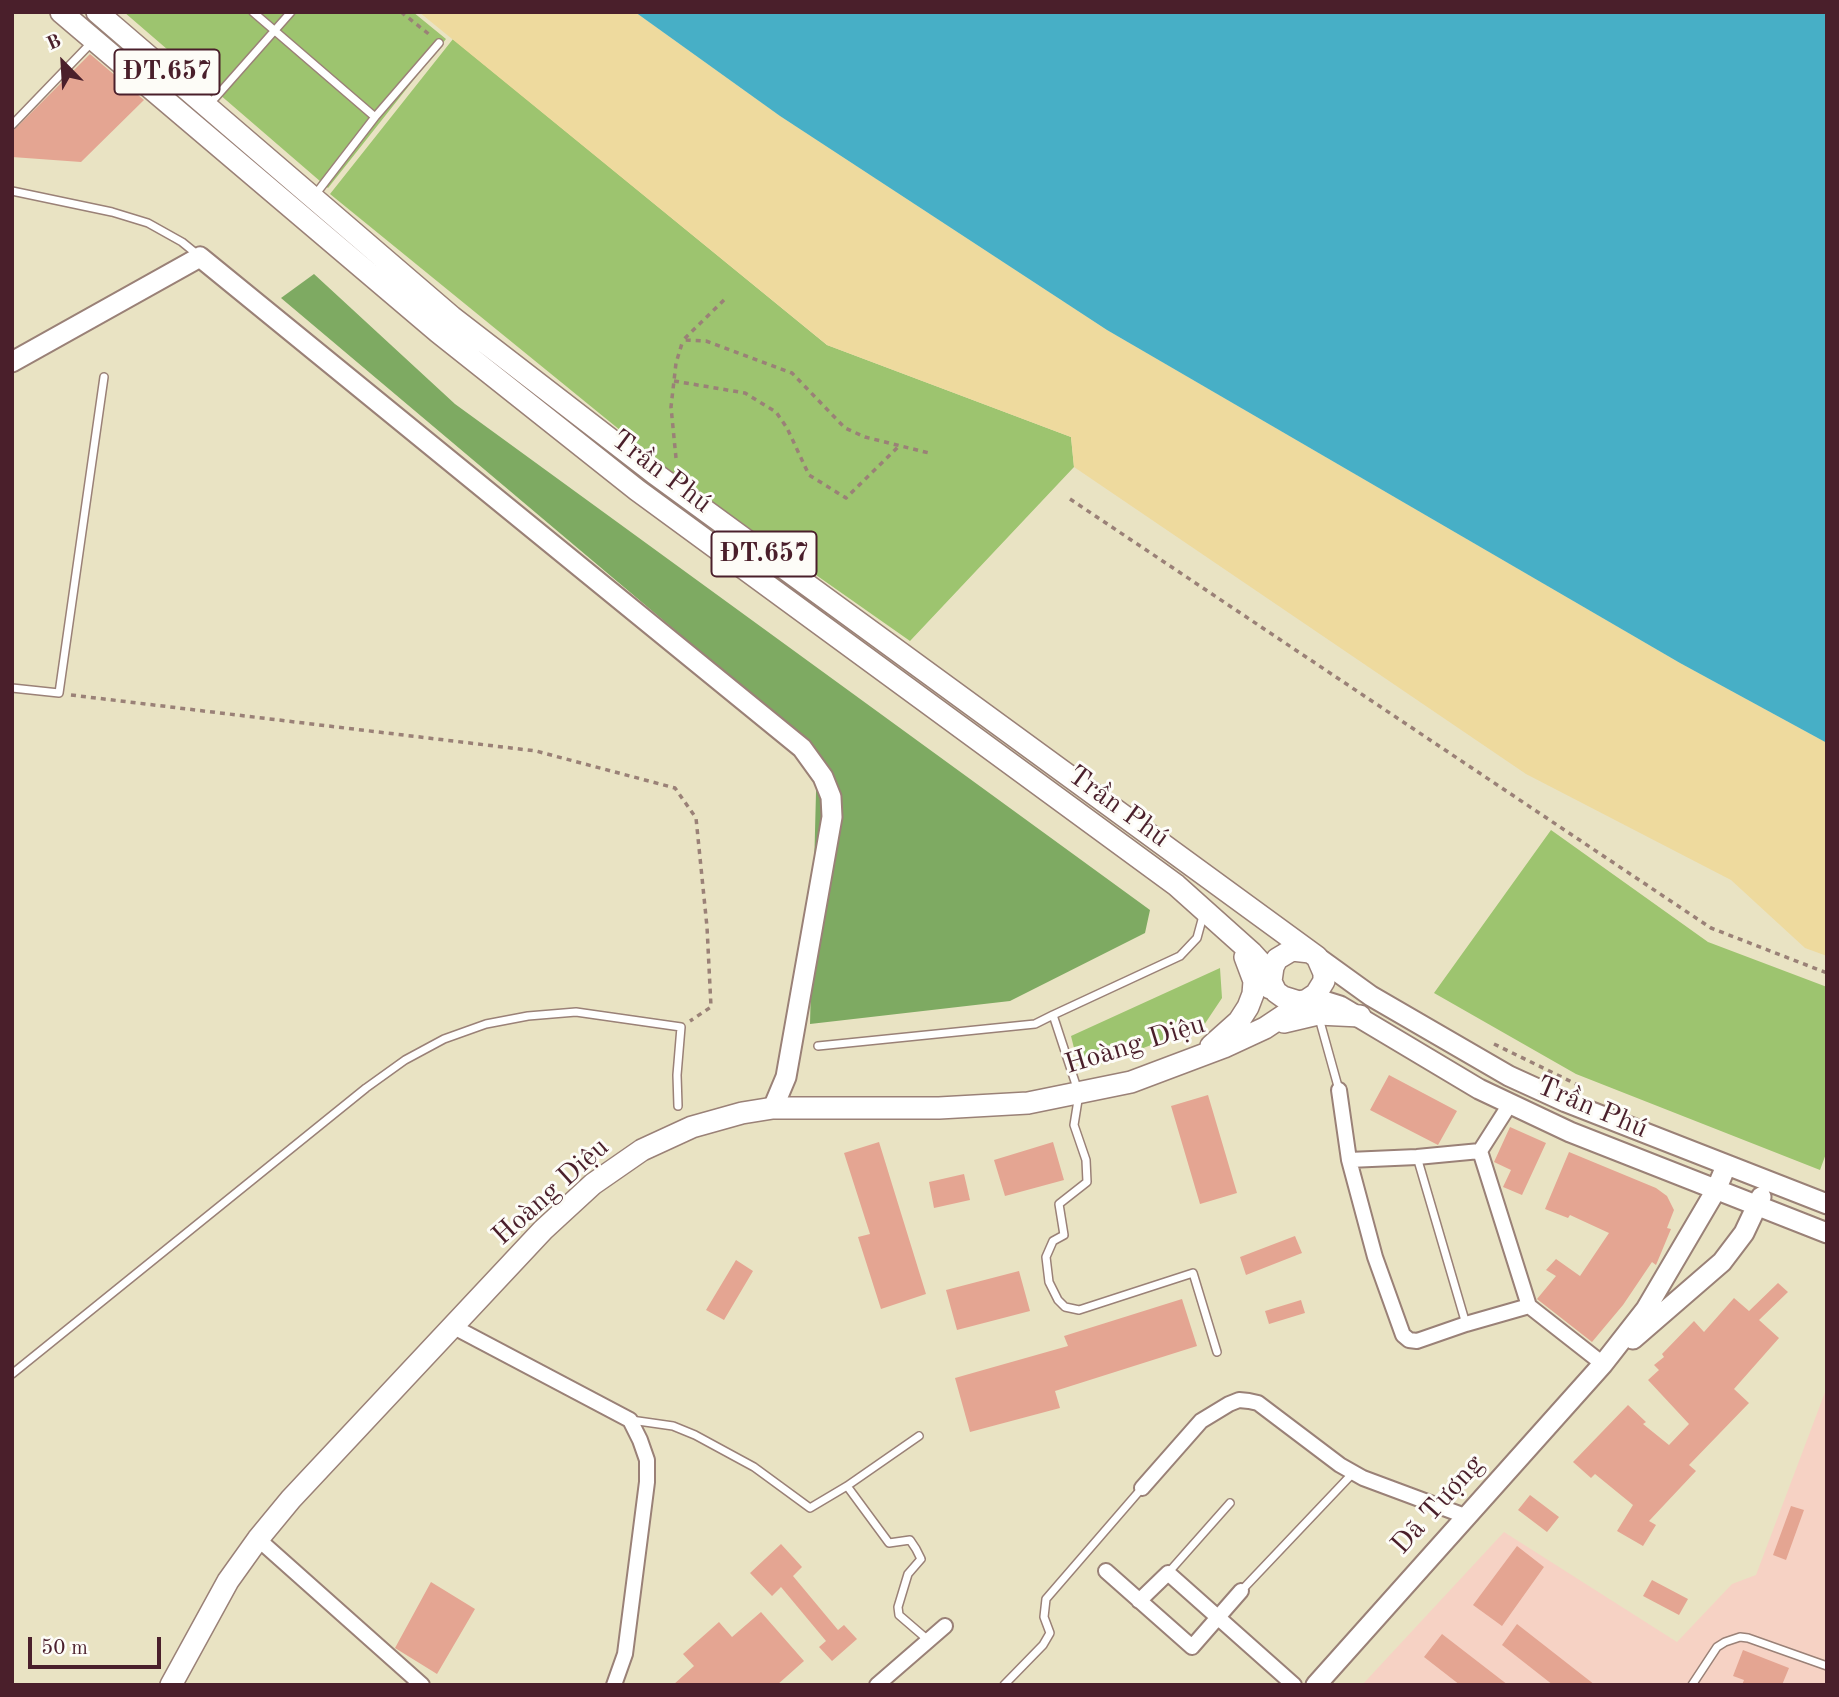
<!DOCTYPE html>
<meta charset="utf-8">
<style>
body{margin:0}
#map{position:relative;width:1839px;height:1697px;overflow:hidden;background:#e9e3c3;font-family:"Old Standard TT",serif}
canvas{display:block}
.frame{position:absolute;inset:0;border:14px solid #4a1f2b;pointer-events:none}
.north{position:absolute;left:28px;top:28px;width:70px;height:70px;-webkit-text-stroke:5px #fdfcf7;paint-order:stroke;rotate:336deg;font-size:19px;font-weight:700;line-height:28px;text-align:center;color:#4a1f2b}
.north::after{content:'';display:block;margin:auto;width:24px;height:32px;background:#4a1f2b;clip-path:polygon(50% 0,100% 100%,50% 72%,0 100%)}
.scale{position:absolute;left:28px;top:1637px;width:133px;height:32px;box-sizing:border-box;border:4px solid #4a1f2b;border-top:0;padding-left:9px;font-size:21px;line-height:24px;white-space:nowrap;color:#4a1f2b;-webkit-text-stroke:5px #fdfcf7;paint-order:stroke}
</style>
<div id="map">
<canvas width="1839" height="1697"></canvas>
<div class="frame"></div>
<div class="north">B</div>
<div class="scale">50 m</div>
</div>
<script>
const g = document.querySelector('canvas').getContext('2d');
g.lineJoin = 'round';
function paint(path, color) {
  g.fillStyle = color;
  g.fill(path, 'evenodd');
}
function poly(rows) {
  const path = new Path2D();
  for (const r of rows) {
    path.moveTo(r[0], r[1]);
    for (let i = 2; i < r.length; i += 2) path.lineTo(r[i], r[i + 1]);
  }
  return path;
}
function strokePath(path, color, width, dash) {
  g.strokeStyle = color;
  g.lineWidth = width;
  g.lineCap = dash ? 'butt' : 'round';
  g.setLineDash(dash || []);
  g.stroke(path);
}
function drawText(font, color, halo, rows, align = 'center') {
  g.font = font + ' "Old Standard TT",serif';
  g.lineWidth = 6;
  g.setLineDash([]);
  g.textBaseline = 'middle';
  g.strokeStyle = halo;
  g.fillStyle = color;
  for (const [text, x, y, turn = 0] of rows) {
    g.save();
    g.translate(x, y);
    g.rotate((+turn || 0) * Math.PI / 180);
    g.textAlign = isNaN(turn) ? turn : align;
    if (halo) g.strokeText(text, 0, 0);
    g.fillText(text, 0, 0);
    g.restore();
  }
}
paint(poly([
 [1827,1387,1827,1685,1362,1685,1504,1532,1677,1642,1732,1584,1756,1575]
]), '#f6d2c4');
paint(poly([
 [124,12,413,12,446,39,328,188],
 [453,39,827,345,1071,437,1074,467,910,641,685,483,330,194],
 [1551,830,1708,942,1827,987,1827,1151,1820,1170,1576,1074,1434,993],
 [1220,968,1222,998,1204,1025,1080,1072,1071,1036]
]), '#9dc46f');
paint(poly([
 [314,274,455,404,1150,910,1145,933,1010,1001,810,1024,817,754,695,647,281,298]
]), '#7eaa62');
paint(poly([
 [419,12,635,12,780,116,1107,330,1680,663,1827,743,1827,956,1805,948,1731,880,1526,774,1074,467,1071,437,827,345]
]), '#eeda9e');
paint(poly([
 [635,12,1827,12,1827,743,1680,663,1107,330,780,116]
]), '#47afc6');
paint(poly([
 [90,54,144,100,81,162,12,157,12,132],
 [1389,1075,1457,1111,1438,1145,1370,1110],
 [1208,1095,1237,1193,1200,1204,1171,1106],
 [1510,1127,1546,1143,1522,1195,1503,1187,1511,1170,1494,1162],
 [879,1142,926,1294,881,1309,858,1237,870,1234,844,1153],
 [1053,1142,1064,1180,1005,1196,994,1160],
 [1569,1152,1656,1188,1667,1196,1674,1210,1667,1228,1671,1229,1656,1265,1652,1262,1623,1305,1592,1342,1537,1299,1556,1276,1546,1270,1556,1259,1580,1276,1609,1233,1570,1215,1568,1218,1545,1209],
 [964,1174,970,1200,934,1208,929,1182],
 [1295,1236,1302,1253,1246,1275,1240,1257],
 [736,1260,753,1271,724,1320,706,1310],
 [1019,1271,1030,1311,957,1330,946,1290],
 [1778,1283,1788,1292,1759,1320,1779,1338,1734,1389,1749,1403,1689,1465,1696,1471,1649,1521,1656,1525,1643,1546,1617,1531,1633,1505,1595,1474,1591,1478,1573,1462,1628,1405,1646,1422,1643,1424,1669,1445,1689,1424,1648,1380,1659,1370,1654,1365,1664,1357,1662,1354,1694,1321,1704,1332,1734,1298,1749,1311],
 [1182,1299,1197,1346,1055,1391,1060,1408,970,1432,955,1378,1068,1346,1064,1336],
 [1301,1300,1305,1313,1269,1324,1265,1311],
 [1530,1495,1559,1517,1547,1532,1518,1510],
 [1791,1506,1804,1510,1786,1560,1773,1555],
 [781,1544,802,1567,793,1576,838,1630,844,1625,857,1639,832,1661,819,1647,826,1641,781,1587,772,1596,750,1573],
 [1517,1546,1544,1567,1502,1626,1473,1605],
 [1652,1580,1688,1599,1679,1615,1643,1596],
 [431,1582,475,1609,437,1674,395,1648],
 [761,1612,804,1661,777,1685,673,1685,694,1666,683,1654,719,1622,732,1637],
 [1517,1624,1595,1685,1553,1685,1502,1645],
 [1442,1634,1508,1685,1460,1685,1424,1657],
 [1743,1650,1789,1668,1782,1685,1742,1685,1744,1680,1733,1676]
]), '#e4a592');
const lane = poly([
 [253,12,375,117,318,191],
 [215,98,291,12],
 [375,117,439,43],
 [12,125,93,41],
 [12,191,112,212,148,223,182,242,198,255],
 [12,688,59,693,104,377],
 [1203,916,1197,938,1180,956,1053,1015,1079,1094,1074,1125,1086,1160,1087,1182,1059,1204,1064,1235,1053,1241,1046,1257,1049,1282,1058,1300,1065,1307,1079,1310,1193,1273,1217,1352],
 [1319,1018,1339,1090],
 [818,1046,1035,1024,1053,1015],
 [1417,1157,1466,1324],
 [12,1374,366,1088,405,1060,444,1039,486,1024,528,1016,576,1012,681,1027,677,1075,678,1106],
 [631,1420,673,1426,695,1435,754,1467,810,1508,847,1486,919,1436],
 [847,1486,889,1543,910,1540,916,1549,921,1559,908,1574,898,1607,899,1615,928,1640],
 [1168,1573,1230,1503],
 [1241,1591,1353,1473],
 [1004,1685,1043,1645,1050,1633,1044,1617,1046,1599,1142,1488],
 [1692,1685,1717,1647,1725,1642,1740,1637,1748,1638,1827,1666]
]);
const street = poly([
 [1339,1090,1349,1160,1375,1257,1403,1335,1409,1340,1417,1341,1466,1324,1529,1306,1603,1364],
 [1480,1151,1529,1306],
 [1349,1160,1417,1157,1480,1151,1510,1104],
 [454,1327,630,1420,640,1440,647,1460,647,1482,625,1654,614,1685],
 [1142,1488,1201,1421,1229,1404,1239,1400,1249,1401,1258,1403,1340,1465,1363,1478,1465,1516],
 [258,1539,422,1685],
 [1106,1571,1192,1647,1241,1591],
 [1139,1601,1168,1573,1294,1685],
 [877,1685,945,1626]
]);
const secondary = poly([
 [12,362,200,257,802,748,823,777,831,797,832,817,786,1077,773,1108],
 [1317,957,1371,996,1509,1076,1566,1102,1827,1204],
 [1308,1000,1324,1001,1340,1006,1479,1089,1570,1132,1827,1233],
 [1633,1339,1722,1262,1744,1233,1761,1197],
 [1316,1685,1603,1364,1646,1309,1716,1190,1726,1166]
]);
const primary = poly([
 [61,12,438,332,637,490,1176,885,1252,953,1263,965,1276,992,1283,997,1299,1002,1308,1000],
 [97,12,452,317,654,473,1317,957,1324,973,1324,981,1316,994,1265,1028,1224,1047,1131,1082,1028,1103,939,1108,773,1108,742,1113,692,1127,642,1150,593,1184,543,1230,291,1499,258,1539,228,1581,171,1685],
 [1270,988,1273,967,1277,959,1292,950,1310,952],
 [1284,1022,1318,1014,1360,1016],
 [1211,1046,1239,1021,1248,1007,1253,994,1254,981,1245,957]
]);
strokePath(lane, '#9a8177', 10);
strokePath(street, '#9a8177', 18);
strokePath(secondary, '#9a8177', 23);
strokePath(primary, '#9a8177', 24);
strokePath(poly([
 [401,12,430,35],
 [724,300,683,340,706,341,792,373,845,428,865,437,929,453],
 [674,381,745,393,776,412,787,428,809,475,846,498,900,445],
 [676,458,671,407,676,363,683,340],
 [1070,499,1711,928,1827,973],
 [71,695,536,751,675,788,696,818,707,927,711,1007,690,1021],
 [1494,1044,1578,1085]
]), '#9a8177', 3.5, [5, 5]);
strokePath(lane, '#fff', 7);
strokePath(street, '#fff', 14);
strokePath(secondary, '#fff', 19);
strokePath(primary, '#fff', 21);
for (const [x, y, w] of [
 [167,72,105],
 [764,554,105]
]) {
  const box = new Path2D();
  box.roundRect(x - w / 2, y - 22.5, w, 45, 5);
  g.fillStyle = '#fdfcf7';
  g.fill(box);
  strokePath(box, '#4a1f2b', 2);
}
drawText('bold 26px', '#4a1f2b', null, [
 ["ĐT.657",167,72],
 ["ĐT.657",764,554]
]);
drawText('28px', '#4a1f2b', '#fdfcf7', [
 ["Trần Phú",661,472,37],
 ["Trần Phú",1118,807,36],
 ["Hoàng Diệu",1135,1045,-17],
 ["Trần Phú",1592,1108,23],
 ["Hoàng Diệu",551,1192,-42],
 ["Dã Tượng",1438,1505,-48]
]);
</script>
